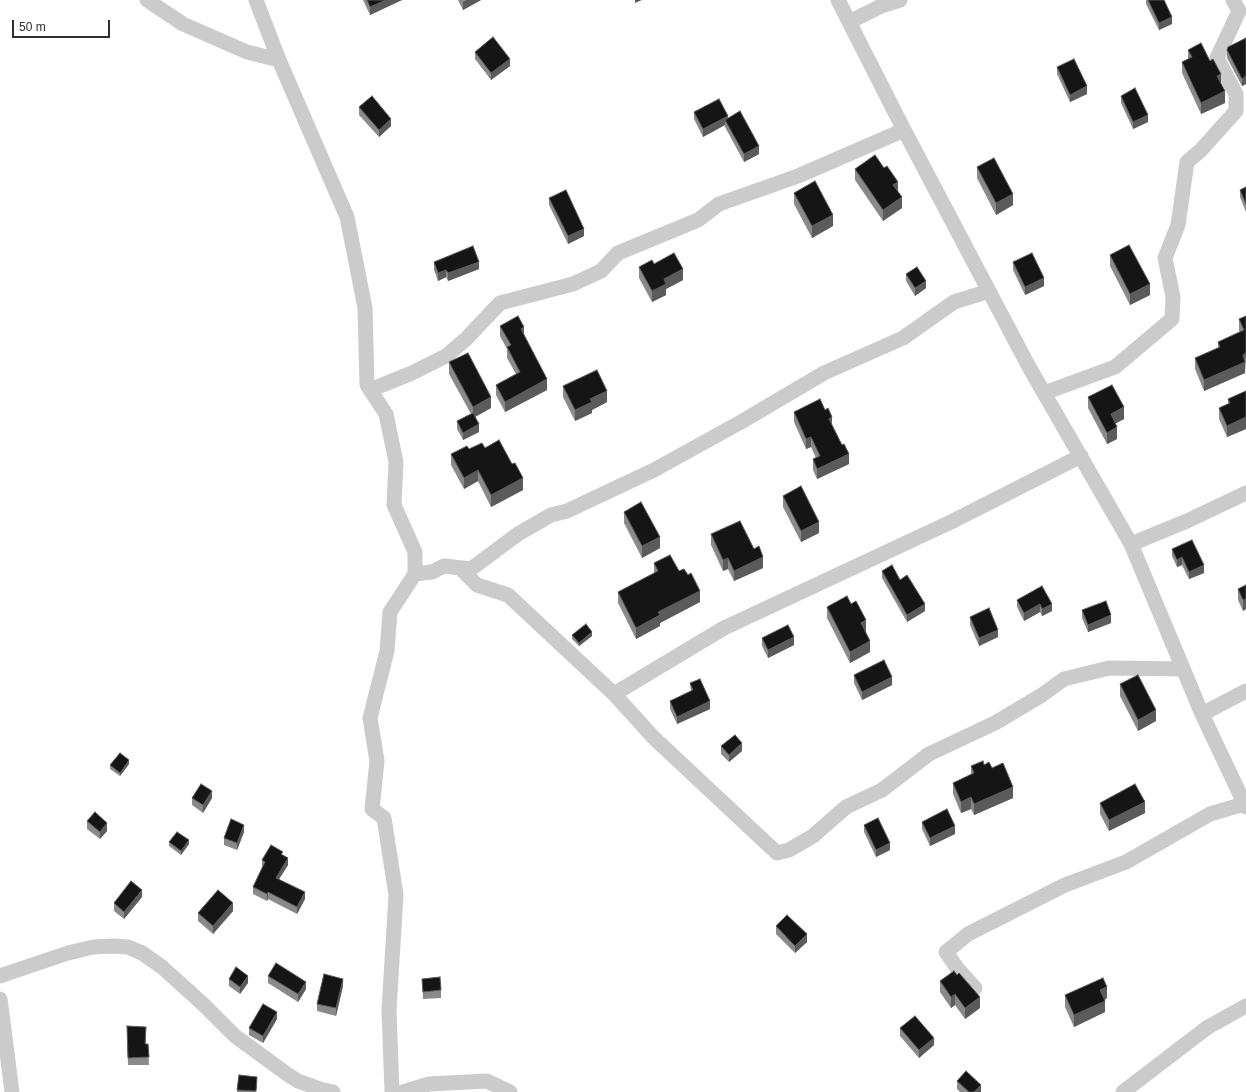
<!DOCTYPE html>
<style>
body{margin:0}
#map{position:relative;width:1246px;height:1092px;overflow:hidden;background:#fff;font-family:Arial,sans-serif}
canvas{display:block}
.scale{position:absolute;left:12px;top:20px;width:98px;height:18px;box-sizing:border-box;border:2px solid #2e2e2e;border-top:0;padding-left:5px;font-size:12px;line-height:14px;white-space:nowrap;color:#2e2e2e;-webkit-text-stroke:3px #fff;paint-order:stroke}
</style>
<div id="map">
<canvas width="1246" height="1092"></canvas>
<div class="scale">50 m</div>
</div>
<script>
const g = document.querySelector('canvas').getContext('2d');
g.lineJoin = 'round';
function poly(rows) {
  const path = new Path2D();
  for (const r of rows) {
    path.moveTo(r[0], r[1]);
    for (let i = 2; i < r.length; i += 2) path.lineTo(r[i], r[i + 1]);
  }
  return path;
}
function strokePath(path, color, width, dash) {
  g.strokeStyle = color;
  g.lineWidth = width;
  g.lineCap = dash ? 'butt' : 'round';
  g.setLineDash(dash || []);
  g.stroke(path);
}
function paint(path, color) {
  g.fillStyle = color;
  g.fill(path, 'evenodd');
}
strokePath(poly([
 [147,0,183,24,247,52,279,60],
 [256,0,279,60,347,217,365,308,367,385,386,414,396,462,394,505,415,552,415,574,390,612,387,651,370,718,377,761,372,809,384,818,396,895,389,1010,392,1092],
 [838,0,904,130,1029,367,1131,544,1202,714,1246,807],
 [849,22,881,6,900,0],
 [370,390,412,373,446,356,466,339,500,303,573,284,601,271,618,253,698,220,719,204,798,176,904,130],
 [1044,393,1115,367,1172,319,1173,297,1165,258,1178,225,1187,162,1201,150,1236,111,1236,94,1217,58,1239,11,1233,0],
 [1131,544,1187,521,1246,493],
 [460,568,477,585,508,595,614,694,724,628,953,521,1081,456],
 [415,574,432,572,444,566,471,569,518,534,551,515,567,511,654,470,741,422,824,373,903,338,954,302,989,291],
 [614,694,654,738,777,853,789,850,813,836,846,807,882,790,929,754,995,723,1042,695,1064,679,1109,668,1183,669],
 [1202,714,1246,691],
 [0,976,68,953,93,947,114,946,128,947,142,953,162,967,204,1005,235,1036,287,1074,298,1081,320,1089,333,1092],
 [975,988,957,968,946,952,968,934,1065,885,1126,862,1210,814,1244,804],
 [0,999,12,1092],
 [403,1092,429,1084,487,1081,510,1092],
 [1123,1092,1208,1027,1246,1006]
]), '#cbcbcb', 15);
paint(poly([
 [363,0,402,0,370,15],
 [458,0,481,0,463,10],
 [1146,0,1164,0,1172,24,1159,30,1146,4],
 [1246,38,1246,84,1242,86,1227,58,1227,50],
 [1188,50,1221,85,1225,103,1201,114,1182,73,1182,62,1188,59],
 [475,52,510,66,491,80,475,59],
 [1057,67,1087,94,1070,102,1057,74],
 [1121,96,1148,122,1133,129,1121,103],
 [359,107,391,126,379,137,359,115],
 [694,112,728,118,759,154,744,162,725,127,725,125,703,137,694,119],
 [977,167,1013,205,996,215,977,178],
 [855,169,898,191,902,208,883,221,855,180],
 [1246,187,1246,212,1240,197,1240,190],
 [794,193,833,226,812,238,794,204],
 [549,198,584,236,568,244,549,205],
 [1110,255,1150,295,1130,305,1110,266],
 [434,262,479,269,448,281,446,277,438,281,434,270],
 [1013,262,1044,286,1025,295,1013,270],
 [654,264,683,280,666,289,666,295,652,302,639,278,639,267],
 [906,274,926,288,915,296,906,281],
 [1246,316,1245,373,1204,391,1195,369,1195,358,1218,348,1218,342,1240,332,1239,331,1239,319],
 [500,326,524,335,547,390,505,412,496,395,496,385,516,374,507,358,507,349,500,336],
 [449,362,491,408,475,417,479,432,463,440,457,429,457,421,471,414,449,374],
 [563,386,607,402,592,410,592,413,575,421,563,397],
 [1246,391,1246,429,1227,437,1219,419,1219,408,1228,404,1228,399],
 [1088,397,1124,419,1115,423,1117,439,1107,444,1088,408],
 [794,412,832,425,849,464,817,479,813,470,813,459,816,458,811,447,806,449,794,422],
 [485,448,523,490,491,507,478,481,464,489,451,465,451,454,469,449],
 [783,496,819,533,801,542,783,507],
 [624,512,660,548,642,558,624,523],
 [711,534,754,549,763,568,734,581,728,569,723,571,711,545],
 [1172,549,1204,573,1189,579,1182,565,1177,567,1172,556],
 [654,563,679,571,688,575,700,602,660,623,660,626,636,639,618,603,618,592,654,574],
 [882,571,900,580,925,611,907,622,882,578],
 [1246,585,1246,609,1243,611,1238,600,1238,589],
 [1017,600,1052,604,1052,611,1042,616,1040,612,1024,621,1017,607],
 [827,607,866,631,865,631,870,652,850,663,827,618],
 [1082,610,1111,623,1088,632,1082,618],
 [970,617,998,637,979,646,970,625],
 [572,635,592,636,579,646,572,639],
 [762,638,794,645,768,658,762,646],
 [854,675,892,685,862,700,854,683],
 [690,683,710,709,677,724,670,709,670,701,691,692],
 [1120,684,1156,721,1138,731,1120,696],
 [721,746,742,751,729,762,721,754],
 [129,764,120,776,110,769,110,765],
 [984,765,992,768,1013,798,974,815,971,809,961,813,953,794,953,783,971,774,971,766],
 [192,798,212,798,203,813,192,805],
 [1100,803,1145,813,1109,831,1100,814],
 [87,821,107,831,100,839,87,829],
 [922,822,955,834,930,846,922,829],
 [864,825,890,850,876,857,864,832],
 [244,832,237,850,224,845,224,838],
 [169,842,189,844,181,855,169,846],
 [283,855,288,865,279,879,305,899,297,914,268,899,267,901,253,894,253,887,262,867,262,860],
 [142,897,124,919,114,911,114,903],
 [233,911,213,934,198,921,198,913],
 [776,926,807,942,795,953,776,934],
 [957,975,980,1008,965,1019,955,1005,951,1008,940,992,940,981],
 [268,976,306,989,298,1002,268,983],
 [229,979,248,983,240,994,229,986],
 [422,979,441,990,441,998,423,999],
 [343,986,336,1016,317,1011,317,1004],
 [1065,995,1107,998,1105,1000,1105,1012,1074,1027,1065,1007],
 [277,1019,263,1043,249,1035,249,1028],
 [127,1026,146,1035,146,1044,148,1044,149,1065,128,1065],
 [900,1028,934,1045,919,1058,900,1036],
 [957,1081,981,1092,960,1092,957,1089],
 [257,1085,256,1092,237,1092,237,1090]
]), '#8a8a8a');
paint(poly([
 [386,0,402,0,370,15,370,7],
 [467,0,481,0,463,10,463,2],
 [635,0,642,0,635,3],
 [1172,17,1172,24,1159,30,1159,23],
 [510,59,510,66,491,80,491,73],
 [1221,74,1221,85,1217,76],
 [1246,76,1246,84,1242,86,1242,79],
 [1087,86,1087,94,1070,102,1070,95],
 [1225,91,1225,103,1201,114,1201,103],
 [1148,115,1148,122,1133,129,1133,122],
 [728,116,728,123,725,120,725,125,703,137,703,129],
 [391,119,391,126,379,137,379,130],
 [759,146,759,154,744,162,744,154],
 [898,182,898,193,893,185],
 [1013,194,1013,205,996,215,996,203],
 [902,197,902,208,883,221,883,210],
 [833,215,833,226,812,238,812,226],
 [584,229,584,236,568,244,568,236],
 [479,262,479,269,448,281,448,273],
 [683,269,683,280,666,289,666,295,652,302,652,291,664,279],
 [446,270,446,277,438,281,438,273],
 [1044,278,1044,286,1025,295,1025,287],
 [926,281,926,288,915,296,915,288],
 [1150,284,1150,295,1130,305,1130,294],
 [524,327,524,338,521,329],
 [1246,353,1245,373,1204,391,1204,380],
 [547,379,547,390,505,412,505,402],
 [607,391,607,402,592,410,592,413,575,421,575,410,590,399],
 [491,397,491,408,473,418,473,407],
 [1124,407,1124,419,1111,426,1111,414],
 [832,417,832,428,829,419],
 [1246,417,1246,429,1227,437,1227,426],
 [479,424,479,432,463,440,463,433],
 [1117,427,1117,439,1107,444,1107,433],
 [811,437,811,447,806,449,806,439],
 [849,454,849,464,817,479,817,469],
 [478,470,478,481,464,489,464,478],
 [523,478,523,490,491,507,491,495],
 [819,522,819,533,801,542,801,531],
 [660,537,660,548,642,558,642,546],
 [763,557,763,568,734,581,734,571],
 [1182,557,1182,565,1177,567,1177,560],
 [728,558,728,569,723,571,723,560],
 [1204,565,1204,573,1189,579,1189,572],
 [700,591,700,602,660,623,660,626,636,639,636,628,658,612],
 [1246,599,1246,609,1243,611,1243,600],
 [925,604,925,611,907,622,907,615],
 [1040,604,1040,612,1024,621,1024,613],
 [1052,604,1052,611,1042,616,1042,609],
 [1111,615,1111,623,1088,632,1088,625],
 [866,620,866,631,861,634,861,623],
 [998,630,998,637,979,646,979,638],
 [592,632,592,636,579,646,579,643],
 [794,637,794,645,768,658,768,650],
 [870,641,870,652,850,663,850,652],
 [892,677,892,685,862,700,862,692],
 [710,701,710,709,677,724,677,717],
 [1156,710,1156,721,1138,731,1138,720],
 [742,743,742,751,729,762,729,755],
 [129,760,129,764,120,776,120,773],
 [1013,787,1013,798,974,815,974,804],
 [212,791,212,798,203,813,203,805],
 [971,797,971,809,961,813,961,802],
 [1145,802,1145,813,1109,831,1109,820],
 [107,823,107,831,100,839,100,832],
 [244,825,244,832,237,850,237,843],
 [955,826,955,834,930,846,930,838],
 [189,840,189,844,181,855,181,851],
 [890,843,890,850,876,857,876,850],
 [288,858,288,865,276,884,276,878],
 [142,890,142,897,124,919,124,912],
 [268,892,268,899,267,901,267,894],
 [305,892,305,899,297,914,297,907],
 [233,903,233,911,213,934,213,926],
 [807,934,807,942,795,953,795,946],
 [248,976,248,983,240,994,240,987],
 [343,979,343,986,336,1016,336,1008],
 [306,982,306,989,298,1002,298,994],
 [1107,987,1107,998,1100,1002,1100,990],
 [955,994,955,1005,951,1008,951,997],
 [980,997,980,1008,965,1019,965,1008],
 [1105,1001,1105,1012,1074,1027,1074,1015],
 [277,1012,277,1019,263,1043,263,1036],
 [934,1038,934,1045,919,1058,919,1050],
 [981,1085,981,1092,974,1092]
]), '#5b5b5b');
const building = poly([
 [367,0,386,0,370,7,367,0],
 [1148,0,1164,0,1172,17,1159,23,1148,0],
 [493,37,510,59,491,73,475,52,493,37],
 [1246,38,1246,76,1242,79,1227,50,1228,47,1246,38],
 [1201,43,1210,61,1213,59,1221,74,1217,76,1225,91,1201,103,1182,62,1192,57,1188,50,1201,43],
 [1074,59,1087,86,1070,95,1057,67,1074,59],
 [1135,88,1148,115,1133,122,1121,96,1135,88],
 [372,96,391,119,379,130,359,107,372,96],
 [719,99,728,116,703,129,694,112,719,99],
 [740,111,759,146,744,154,725,120,740,111],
 [875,155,884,168,887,166,898,182,893,185,902,197,883,210,855,169,875,155],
 [994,158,1013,194,996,203,977,167,994,158],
 [815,181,833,215,812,226,794,193,815,181],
 [1246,187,1246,204,1240,190,1246,187],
 [566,190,584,229,568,236,549,198,566,190],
 [1129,245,1150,284,1130,294,1110,255,1129,245],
 [473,246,479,262,448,273,446,270,438,273,434,262,473,246],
 [674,253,683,269,664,279,666,284,652,291,639,267,652,260,654,264,674,253],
 [1032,253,1044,278,1025,287,1013,262,1032,253],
 [917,267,926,281,915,288,906,274,917,267],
 [518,316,524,327,521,329,547,379,505,402,496,385,520,372,507,347,511,345,500,326,518,316],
 [1246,316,1246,353,1243,355,1245,362,1204,380,1195,358,1220,347,1218,342,1244,330,1239,319,1246,316],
 [468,353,491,397,473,407,449,362,468,353],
 [597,370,607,391,590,399,592,402,575,410,563,386,597,370],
 [1112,385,1124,407,1111,414,1117,427,1107,433,1088,397,1112,385],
 [1246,391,1246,417,1227,426,1219,408,1230,403,1228,399,1246,391],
 [820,399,825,410,828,408,832,417,829,419,842,445,844,444,849,454,817,469,813,459,820,456,811,437,806,439,794,412,820,399],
 [473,413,479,424,463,433,457,421,473,413],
 [499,440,512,464,515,463,523,478,491,495,478,470,464,478,451,454,467,446,469,449,482,443,485,448,499,440],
 [801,486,819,522,801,531,783,496,801,486],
 [641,502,660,537,642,546,624,512,641,502],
 [740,521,754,549,759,546,763,557,734,571,728,558,723,560,711,534,740,521],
 [1192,540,1204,565,1189,572,1182,557,1177,560,1172,549,1192,540],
 [670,555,679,571,684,569,688,575,691,573,700,591,658,612,660,615,636,628,618,592,658,571,654,563,670,555],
 [892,565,900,580,907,575,925,604,907,615,882,571,892,565],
 [1246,585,1246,599,1243,600,1238,589,1246,585],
 [1042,586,1052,604,1042,609,1040,604,1024,613,1017,600,1042,586],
 [847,596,851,604,856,601,866,620,861,623,870,641,850,652,827,607,847,596],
 [1106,601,1111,615,1088,625,1082,610,1106,601],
 [989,608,998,630,979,638,970,617,989,608],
 [586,624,592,632,579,643,572,635,586,624],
 [788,625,794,637,768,650,762,638,788,625],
 [884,660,892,677,862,692,854,675,884,660],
 [1138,675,1156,710,1138,720,1120,684,1138,675],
 [700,679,710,701,677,717,670,701,693,690,690,683,700,679],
 [735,735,742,743,729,755,721,746,735,735],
 [120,753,129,760,120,773,110,765,120,753],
 [983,761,984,765,989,762,992,768,1003,763,1013,787,974,804,971,797,961,802,953,783,974,773,971,766,983,761],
 [201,784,212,791,203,805,192,798,201,784],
 [1135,784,1145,802,1109,820,1100,803,1135,784],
 [947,809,955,826,930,838,922,822,947,809],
 [95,812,107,823,100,832,87,821,95,812],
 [878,818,890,843,876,850,864,825,878,818],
 [231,819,244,825,237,843,224,838,231,819],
 [177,832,189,840,181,851,169,842,177,832],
 [271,845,283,852,281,854,288,858,276,878,305,892,297,907,268,892,267,894,253,887,265,862,262,860,271,845],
 [131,881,142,890,124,912,114,903,131,881],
 [218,890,233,903,213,926,198,913,218,890],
 [787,915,807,934,795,946,776,926,787,915],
 [276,963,306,982,298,994,268,976,276,963],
 [236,967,248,976,240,987,229,979,236,967],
 [954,971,957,975,959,973,980,997,965,1008,955,994,951,997,940,981,954,971],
 [324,974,343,979,336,1008,317,1004,324,974],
 [440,977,441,990,423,992,422,979,440,977],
 [1103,978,1107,987,1100,990,1105,1001,1074,1015,1065,995,1103,978],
 [263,1004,277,1012,263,1036,249,1028,263,1004],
 [915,1016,934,1038,919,1050,900,1028,915,1016],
 [127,1026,146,1027,145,1044,148,1044,149,1057,128,1058,127,1026],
 [966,1071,981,1085,974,1092,969,1092,957,1081,966,1071],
 [239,1075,257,1077,256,1091,237,1090,239,1075]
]);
paint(building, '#151515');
strokePath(building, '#5b5b5b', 1);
</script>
